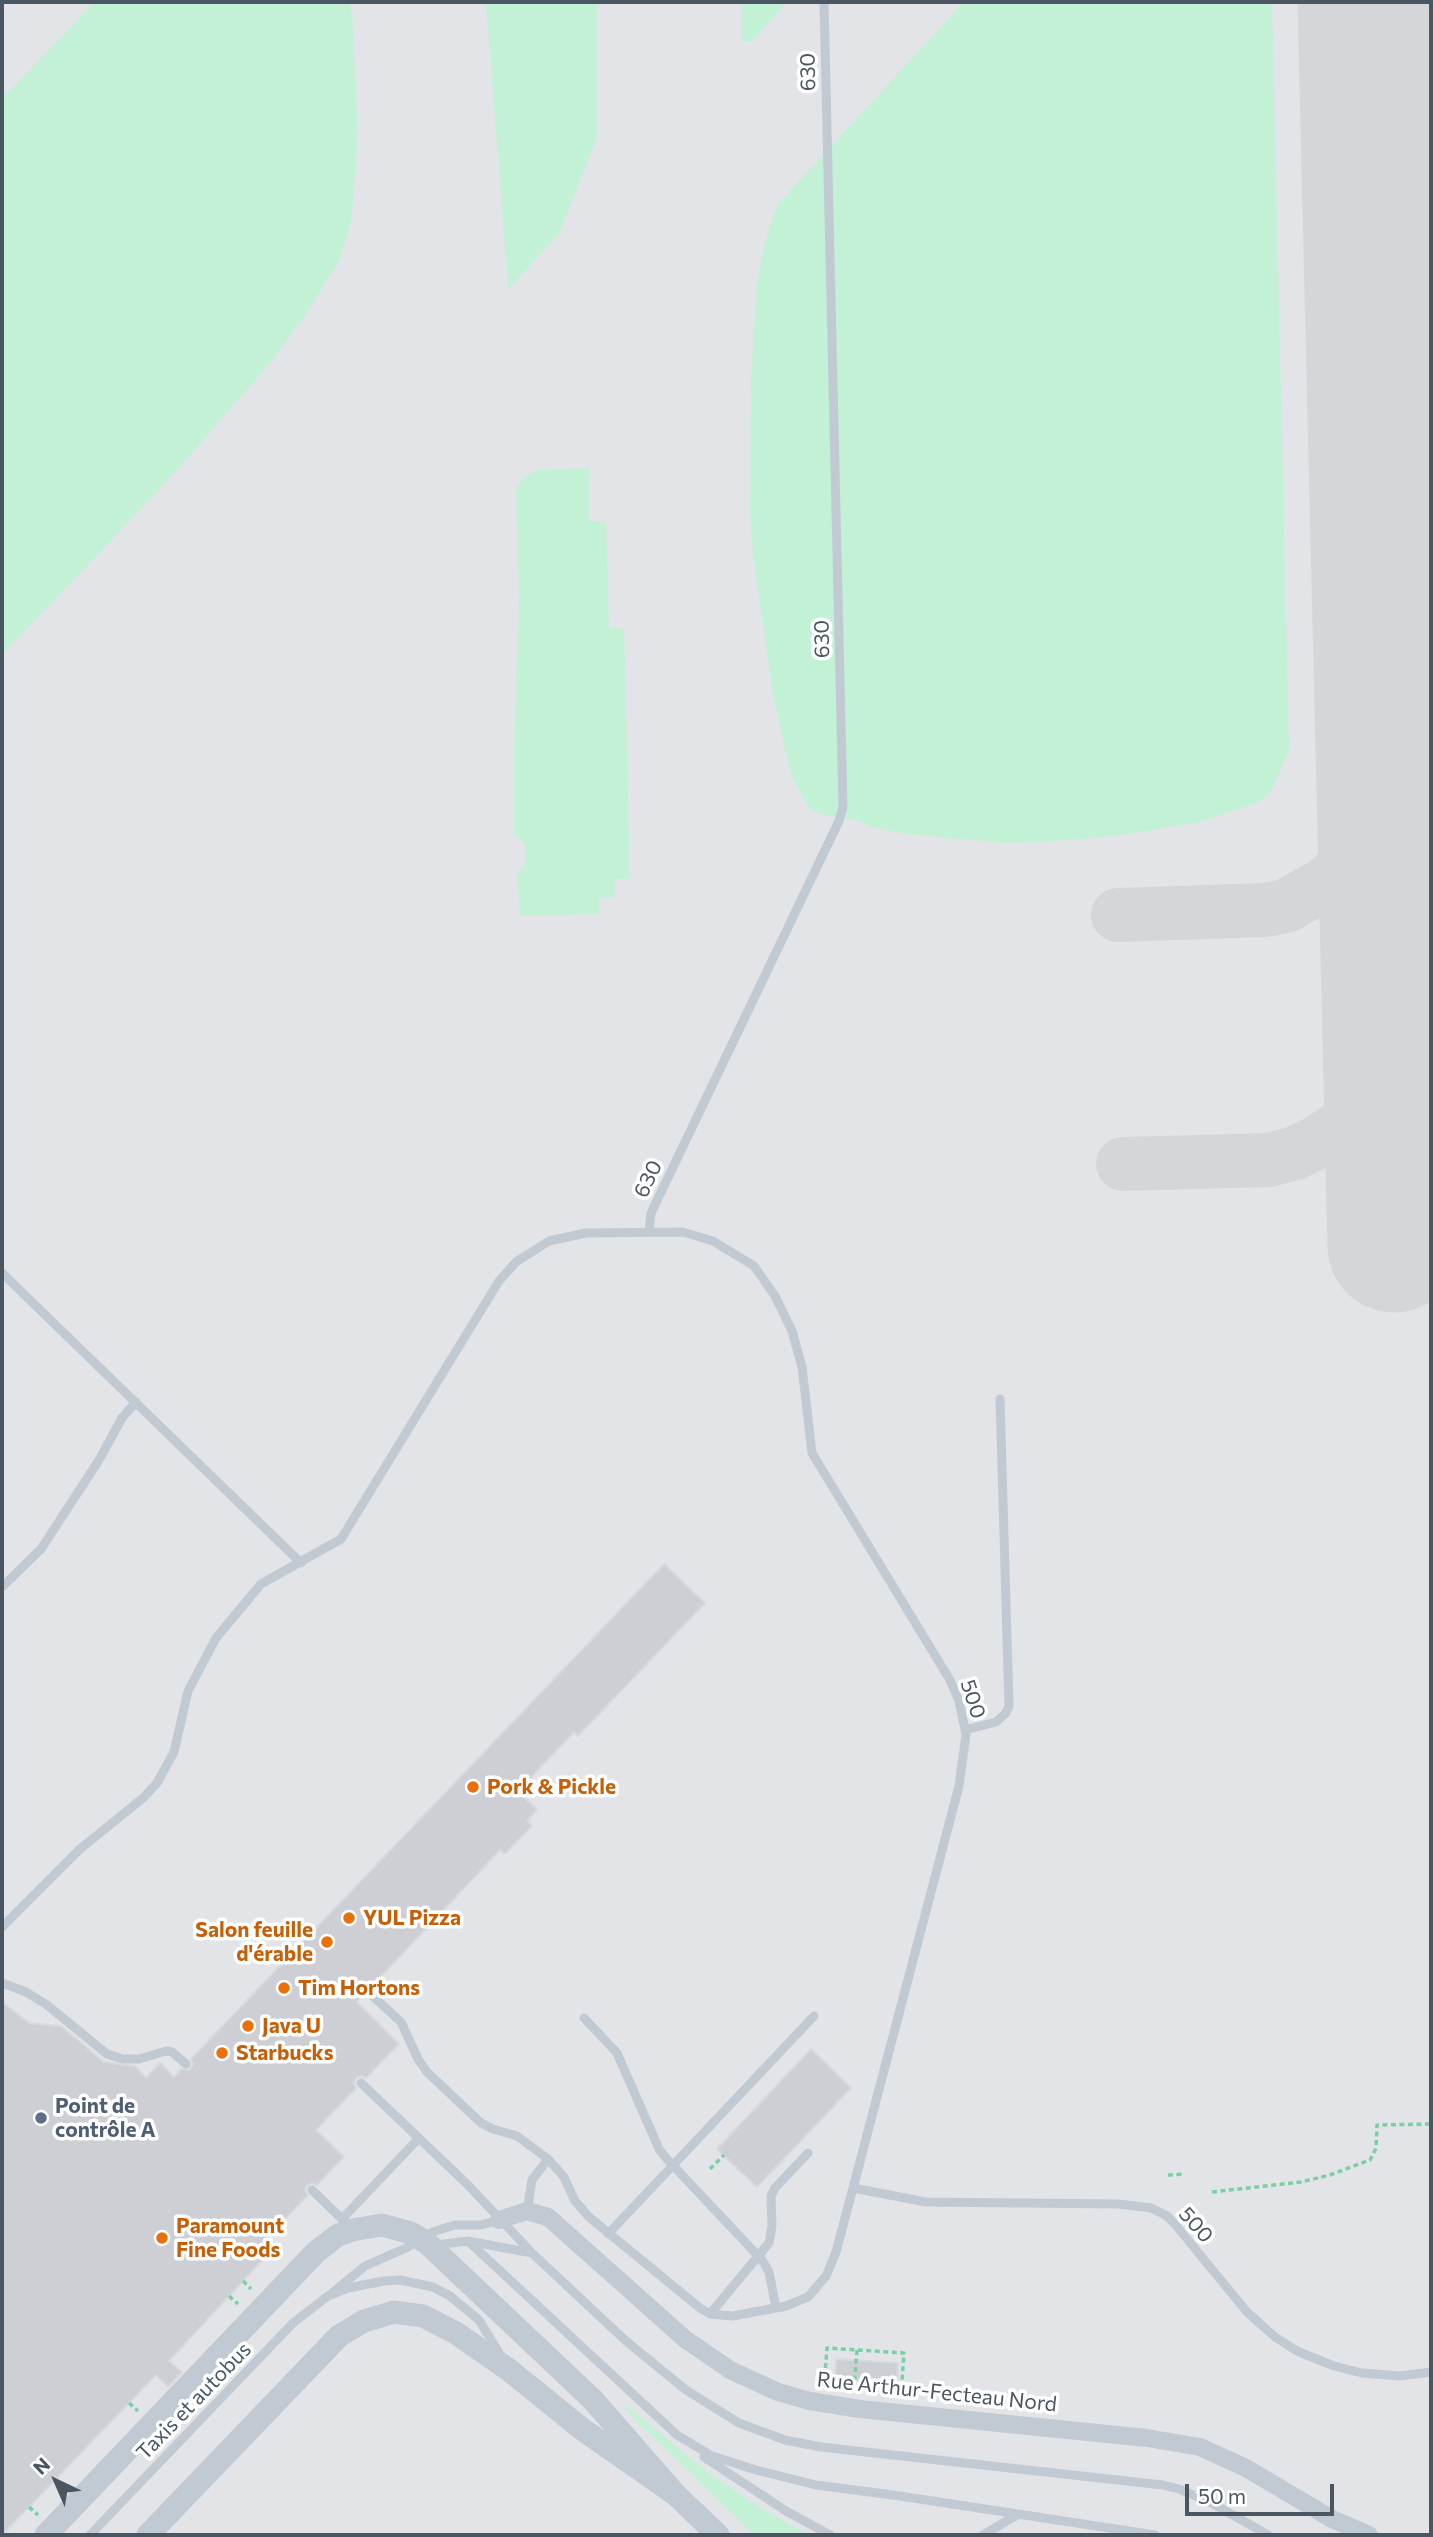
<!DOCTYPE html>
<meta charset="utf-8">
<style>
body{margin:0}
#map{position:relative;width:1433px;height:2537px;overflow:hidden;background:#f5f3f3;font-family:Commissioner,sans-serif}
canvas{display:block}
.frame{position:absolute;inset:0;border:4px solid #4a5661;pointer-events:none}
.north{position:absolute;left:21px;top:2446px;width:70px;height:70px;-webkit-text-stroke:5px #fff;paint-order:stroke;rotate:316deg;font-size:19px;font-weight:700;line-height:28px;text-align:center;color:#4a5661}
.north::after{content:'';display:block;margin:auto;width:24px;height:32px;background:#4a5661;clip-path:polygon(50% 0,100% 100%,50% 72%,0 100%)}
.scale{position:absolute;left:1185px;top:2484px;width:149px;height:32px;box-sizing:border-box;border:4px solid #4a5661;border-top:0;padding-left:9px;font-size:21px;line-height:24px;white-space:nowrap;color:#4a5661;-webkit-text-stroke:5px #fff;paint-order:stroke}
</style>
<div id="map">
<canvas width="1433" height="2537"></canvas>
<div class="frame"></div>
<div class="north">N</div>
<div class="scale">50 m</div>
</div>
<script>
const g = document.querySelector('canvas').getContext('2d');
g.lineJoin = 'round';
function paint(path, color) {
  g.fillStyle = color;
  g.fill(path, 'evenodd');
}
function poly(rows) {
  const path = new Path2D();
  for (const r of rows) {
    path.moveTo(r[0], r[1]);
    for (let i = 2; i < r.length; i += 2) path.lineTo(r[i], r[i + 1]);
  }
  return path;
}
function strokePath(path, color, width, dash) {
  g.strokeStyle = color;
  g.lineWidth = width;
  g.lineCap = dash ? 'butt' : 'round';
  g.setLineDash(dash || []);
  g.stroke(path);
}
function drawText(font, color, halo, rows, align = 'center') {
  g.font = font + ' Commissioner,sans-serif';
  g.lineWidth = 7;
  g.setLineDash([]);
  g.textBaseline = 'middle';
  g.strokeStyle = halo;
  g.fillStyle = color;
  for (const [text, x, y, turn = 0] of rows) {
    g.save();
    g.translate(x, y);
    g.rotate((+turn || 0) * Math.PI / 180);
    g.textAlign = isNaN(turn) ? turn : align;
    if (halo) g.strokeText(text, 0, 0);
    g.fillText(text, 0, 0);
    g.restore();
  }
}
paint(poly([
 [2,2,1431,2,1431,2535,2,2535]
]), '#e2e4e7');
paint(poly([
 [95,2,349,2,352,15,358,136,351,223,339,261,304,317,270,363,169,479,2,655,2,99],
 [486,2,597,2,597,137,559,234,508,289],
 [741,2,787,2,752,41,741,41],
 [964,2,1272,2,1289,750,1273,787,1265,798,1257,803,1200,822,1116,836,1041,842,1005,843,907,834,871,827,859,821,824,815,810,809,793,779,786,755,773,695,753,555,750,513,751,379,756,290,765,241,778,204],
 [590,468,589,521,606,521,609,628,624,629,630,879,615,879,614,897,599,898,599,914,520,916,517,876,525,864,526,846,514,834,514,736,519,602,516,492,517,486,525,477,536,470],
 [627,2406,706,2471,759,2507,808,2535,755,2535,624,2409]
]), '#c3f1d5');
strokePath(poly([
 [1118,915,1265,910,1286,906,1325,884,1346,865,1368,828,1378,792,1377,724,1382,717],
 [1123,1164,1269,1160,1295,1153,1318,1142,1338,1129,1356,1110,1370,1089,1383,1048,1380,845,1384,831]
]), '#d5d6d8', 54);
strokePath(poly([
 [1364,2,1394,1246]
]), '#d5d6d8', 133);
const building = poly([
 [664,1564,705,1603,578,1736,574,1732,518,1791,537,1810,527,1821,532,1826,505,1854,500,1850,372,1986,366,1984,361,1987,362,1996,357,2002,399,2044,366,2078,362,2076,356,2078,354,2082,356,2088,316,2130,344,2157,317,2185,311,2183,307,2186,305,2191,308,2195,260,2245,268,2254,169,2361,182,2372,168,2387,156,2375,2,2535,2,2002,29,2023,61,2026,104,2062,135,2066,146,2078,160,2063,174,2077,181,2069,189,2070,193,2065,191,2059,664,1564],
 [811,2049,851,2088,757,2187,717,2149,811,2049],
 [836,2359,898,2363,896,2392,860,2390,861,2380,835,2378,836,2359]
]);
paint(building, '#cdcfd5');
strokePath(building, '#d7d9de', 2);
strokePath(poly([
 [710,2169,724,2155],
 [1168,2175,1185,2174],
 [1212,2192,1301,2182,1330,2175,1370,2160,1376,2148,1377,2125,1431,2124],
 [243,2281,251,2289],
 [229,2296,238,2304],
 [824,2385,827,2348,904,2353,901,2394],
 [854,2389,857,2350],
 [129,2403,138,2411],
 [29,2507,38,2515]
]), '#7ad0a6', 3.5, [5, 3.5]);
strokePath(poly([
 [649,1232,651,1213,839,821,843,807,824,2],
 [2,1273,301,1563],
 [2,1587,41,1549,99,1460,122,1418,136,1402],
 [965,1730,996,1722,1006,1713,1009,1706,1000,1399],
 [2,1927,80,1849,143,1798,157,1783,174,1752,188,1691,216,1638,261,1584,341,1539,499,1281,516,1262,549,1241,586,1233,683,1232,713,1241,754,1266,775,1296,792,1331,802,1367,812,1453,950,1680,959,1701,966,1734,959,1786,853,2188,836,2252,826,2276,808,2297,786,2306,733,2316,710,2314,700,2308,589,2217,575,2201,564,2177,548,2159,517,2136,493,2129,481,2123,427,2072,418,2059,401,2022,367,1991],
 [2,1983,26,1992,47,2005,107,2054,123,2059,139,2059,166,2051,172,2052,186,2064],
 [584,2018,617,2053,659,2149,666,2158,762,2260,769,2272,776,2308],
 [361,2083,467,2184,533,2254,626,2341,686,2390,739,2423,785,2440,821,2447,1163,2485,1179,2489,1210,2502,1268,2535],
 [853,2188,926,2202,1118,2204,1151,2208,1167,2216,1174,2223,1247,2312,1275,2337,1297,2351,1334,2366,1362,2373,1400,2376,1431,2372],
 [312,2190,342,2219,419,2138],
 [527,2211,532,2180,548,2159],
 [608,2234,814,2016],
 [468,2241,677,2435,712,2456,756,2470,816,2485,900,2496,1155,2535],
 [436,2245,468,2241,532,2253],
 [332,2293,365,2266,406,2248,432,2232,455,2225,481,2225,499,2220],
 [710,2314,769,2243,772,2226,771,2196,775,2188,808,2153],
 [704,2457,786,2511,830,2535],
 [90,2535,293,2323,328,2296,348,2288,384,2281,400,2280,433,2287,450,2296,479,2320,501,2356],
 [983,2535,1017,2515]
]), '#c1cad2', 9);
strokePath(poly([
 [499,2220,527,2211,548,2217,685,2339,730,2370,778,2392,810,2401,860,2409,1147,2438,1200,2447,1246,2468,1332,2519,1369,2535]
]), '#c1cad2', 18);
strokePath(poly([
 [593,2400,675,2494,718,2535],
 [148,2535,339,2336,364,2321,394,2312,423,2316,456,2333,509,2370,582,2429,675,2494]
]), '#c1cad2', 23);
strokePath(poly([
 [46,2535,316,2252,338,2235,352,2230,382,2225,411,2233,427,2243,593,2400]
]), '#c1cad2', 23);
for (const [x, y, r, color] of [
 [473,1787,7,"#e8710a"],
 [349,1918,7,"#e8710a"],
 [327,1942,7,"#e8710a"],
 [284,1988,7,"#e8710a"],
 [248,2026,7,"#e8710a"],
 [222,2053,7,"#e8710a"],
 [41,2118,7,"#5c6f8a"],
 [162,2238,7,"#e8710a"]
]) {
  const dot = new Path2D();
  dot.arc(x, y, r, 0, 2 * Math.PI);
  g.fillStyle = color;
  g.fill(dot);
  strokePath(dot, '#fff', 2.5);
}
drawText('21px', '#4a5661', '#fff', [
 ["630",808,72,-91],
 ["630",822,639,-91],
 ["630",648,1179,-65],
 ["500",973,1699,72],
 ["500",1196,2225,49],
 ["Rue Arthur-Fecteau Nord",937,2392,6],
 ["Taxis et autobus",194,2401,-46]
]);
drawText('bold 21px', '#c56008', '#fff', [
 ["Pork & Pickle",487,1787],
 ["YUL Pizza",363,1918],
 ["Salon feuille",313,1930,"right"],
 ["d'érable",313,1954,"right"],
 ["Tim Hortons",298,1988],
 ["Java U",262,2026],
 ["Starbucks",236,2053],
 ["Paramount",176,2226],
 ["Fine Foods",176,2250]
], 'left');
drawText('bold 21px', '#4e5e75', '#fff', [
 ["Point de",55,2106],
 ["contrôle A",55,2130]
], 'left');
</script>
